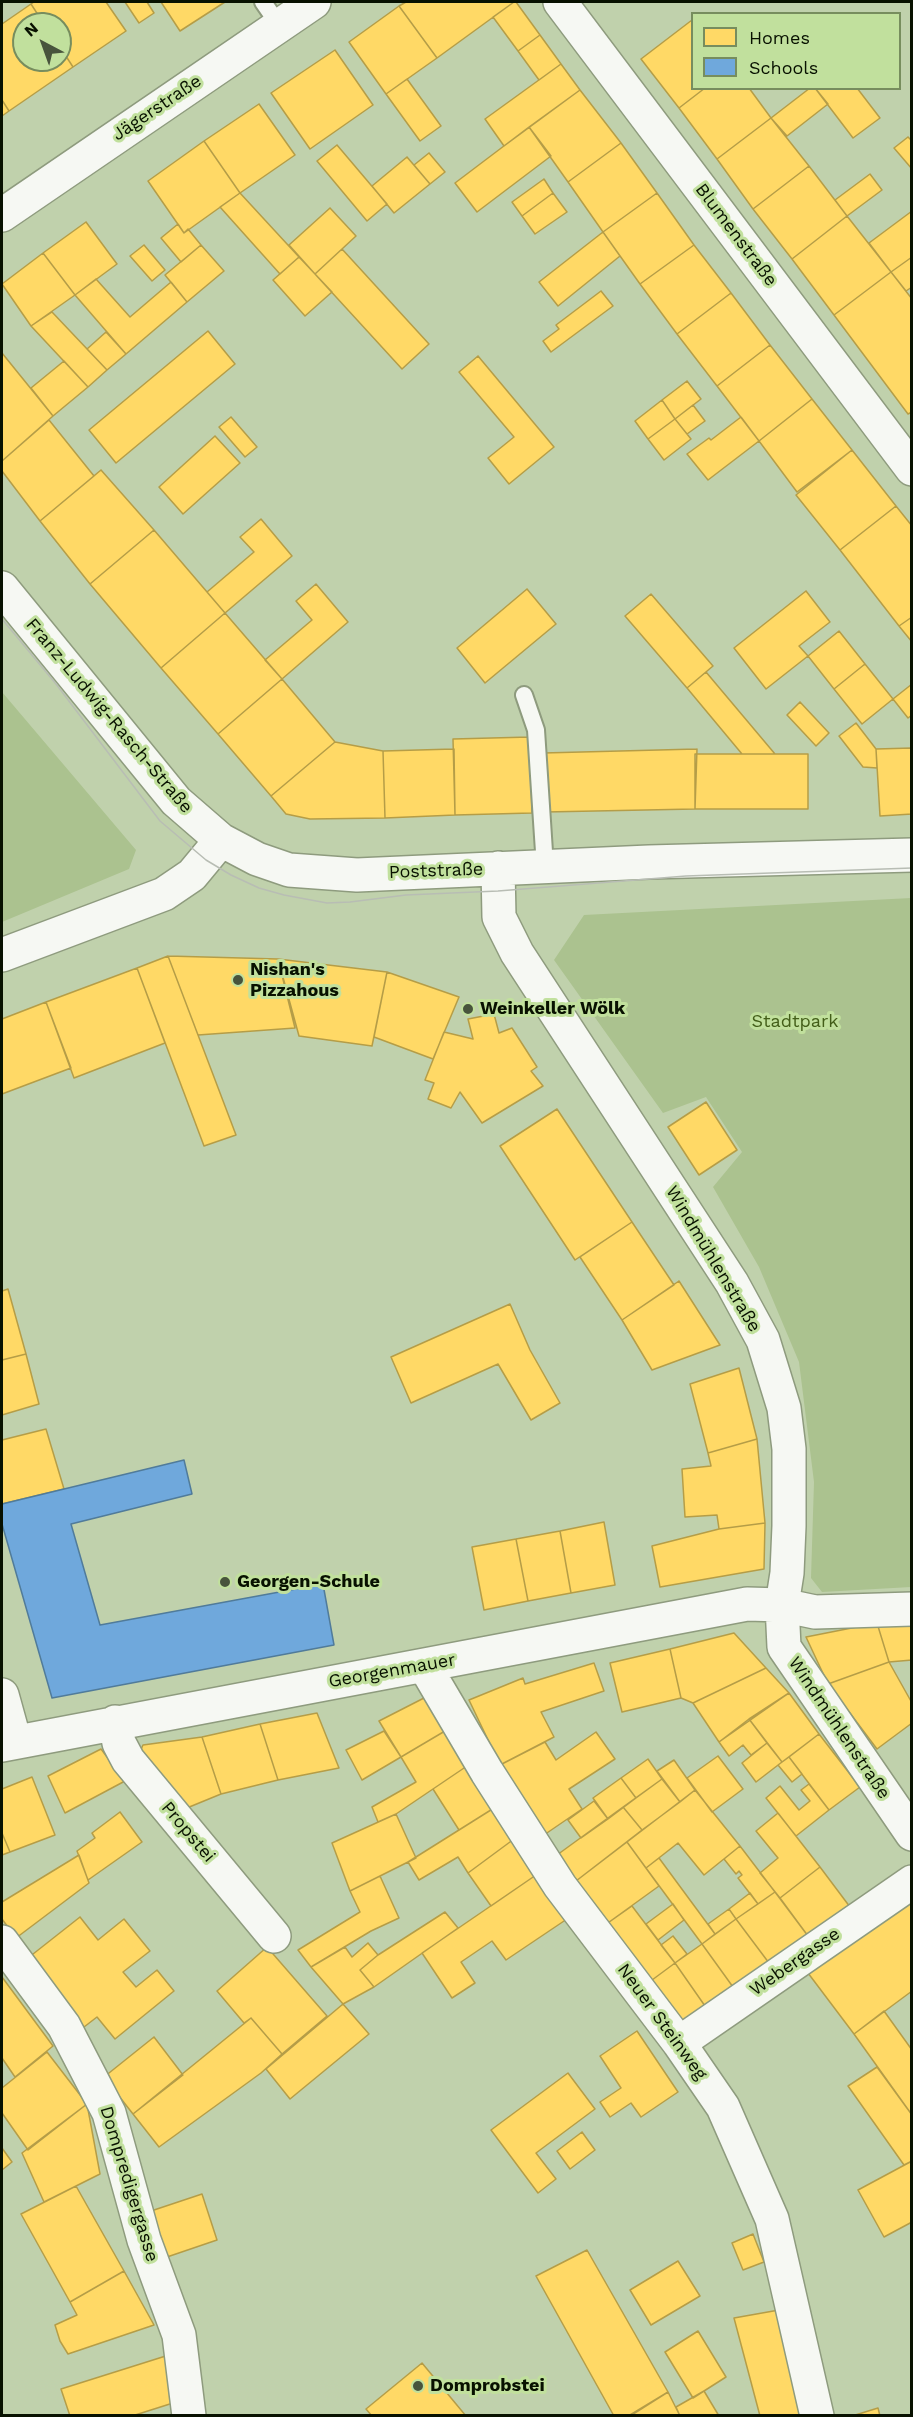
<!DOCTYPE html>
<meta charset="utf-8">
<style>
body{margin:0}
#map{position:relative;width:913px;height:2417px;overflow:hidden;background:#c0d1ac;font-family:"Work Sans",sans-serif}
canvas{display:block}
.frame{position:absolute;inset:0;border:3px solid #081100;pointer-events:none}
.legend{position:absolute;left:691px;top:12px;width:210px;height:78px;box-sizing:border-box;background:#c1e09d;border:2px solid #778d5e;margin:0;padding:8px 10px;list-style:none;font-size:18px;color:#081100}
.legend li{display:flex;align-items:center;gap:12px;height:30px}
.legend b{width:30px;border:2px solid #778d5e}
.north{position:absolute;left:12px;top:12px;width:60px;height:60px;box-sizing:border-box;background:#c1e09d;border:2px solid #778d5e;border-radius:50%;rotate:319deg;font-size:16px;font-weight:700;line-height:24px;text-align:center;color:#081100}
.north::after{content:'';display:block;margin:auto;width:21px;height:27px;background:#48543c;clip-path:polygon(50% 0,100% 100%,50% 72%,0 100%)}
</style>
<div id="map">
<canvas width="913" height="2417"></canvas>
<div class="frame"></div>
<ul class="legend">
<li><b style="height:16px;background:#ffd966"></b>Homes</li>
<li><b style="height:16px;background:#6fa8dc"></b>Schools</li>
</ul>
<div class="north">N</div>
</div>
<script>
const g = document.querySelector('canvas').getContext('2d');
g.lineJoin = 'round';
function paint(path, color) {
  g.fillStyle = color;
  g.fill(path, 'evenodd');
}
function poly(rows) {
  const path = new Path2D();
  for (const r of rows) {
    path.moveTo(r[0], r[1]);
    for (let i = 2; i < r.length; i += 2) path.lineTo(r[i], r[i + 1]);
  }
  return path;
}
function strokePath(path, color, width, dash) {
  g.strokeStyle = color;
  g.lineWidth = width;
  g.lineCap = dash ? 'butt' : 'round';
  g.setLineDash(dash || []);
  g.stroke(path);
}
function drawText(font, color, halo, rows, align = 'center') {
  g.font = font + ' "Work Sans",sans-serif';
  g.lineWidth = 6;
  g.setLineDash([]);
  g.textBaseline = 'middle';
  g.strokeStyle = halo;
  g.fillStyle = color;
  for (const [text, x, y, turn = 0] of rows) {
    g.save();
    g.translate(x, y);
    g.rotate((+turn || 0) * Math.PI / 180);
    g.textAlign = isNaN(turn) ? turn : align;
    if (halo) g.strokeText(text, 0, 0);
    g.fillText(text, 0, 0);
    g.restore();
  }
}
paint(poly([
 [2,692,136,850,129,869,2,922],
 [911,898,911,1587,822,1592,811,1578,814,1482,799,1362,759,1267,713,1187,742,1152,706,1097,663,1113,554,960,584,915]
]), '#abc28f');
const homes = poly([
 [34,2,106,2,126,31,73,67,60,47,60,24,44,24,31,4,34,2],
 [125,2,147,2,154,13,139,23,125,2],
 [161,2,225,2,180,31,161,2],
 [406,2,514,2,437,58,399,6,406,2],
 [514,2,516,2,540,35,518,51,493,17,514,2],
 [31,4,44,24,24,24,24,60,60,60,60,47,73,67,9,111,2,100,2,24,31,4],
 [399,6,437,58,386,94,349,42,399,6],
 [692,20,692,88,705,88,679,108,641,59,692,20],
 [540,35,561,64,539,80,518,51,540,35],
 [335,50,373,105,310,149,271,93,335,50],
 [561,64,580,90,504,146,485,119,561,64],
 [407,79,441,126,420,141,386,94,407,79],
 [705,88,749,88,771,118,717,159,679,108,705,88],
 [810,88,815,88,828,104,787,136,771,118,810,88],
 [815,88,857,88,880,118,853,138,815,88],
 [580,90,621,143,568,182,529,127,580,90],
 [2,100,9,111,2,116,2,100],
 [259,104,295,155,240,193,204,141,259,104],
 [771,118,809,166,753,209,717,159,771,118],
 [529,127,551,156,477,212,455,183,529,127],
 [908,137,912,141,912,169,894,148,908,137],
 [204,141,240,193,184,233,148,181,204,141],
 [621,143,657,193,603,232,568,182,621,143],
 [337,145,387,204,367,221,317,161,337,145],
 [429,153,445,172,430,184,414,165,429,153],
 [407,157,430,184,394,213,372,186,407,157],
 [809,166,847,216,792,259,753,209,809,166],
 [870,174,882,190,847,216,835,200,870,174],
 [544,179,553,193,522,216,512,202,544,179],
 [240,193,299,257,280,274,220,207,240,193],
 [553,193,567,212,535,234,522,216,553,193],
 [657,193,694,245,640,284,603,232,657,193],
 [330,208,356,236,315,274,289,245,330,208],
 [912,211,912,257,891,272,869,243,912,211],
 [847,216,891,272,834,315,792,259,847,216],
 [86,222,117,264,75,295,43,253,86,222],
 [178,224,184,233,188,229,201,245,181,262,161,238,178,224],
 [603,232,620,256,558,306,539,282,603,232],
 [144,245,165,270,152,281,130,256,144,245],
 [201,245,224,271,187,302,165,275,201,245],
 [694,245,731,293,677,334,640,284,694,245],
 [342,249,429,344,402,369,315,274,342,249],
 [43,253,75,295,31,326,2,284,43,253],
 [299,257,332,292,305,316,273,280,299,257],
 [912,257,912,287,906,291,891,272,912,257],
 [891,272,912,299,912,412,908,414,834,315,891,272],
 [96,279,130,317,171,282,187,302,126,354,75,295,96,279],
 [601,291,613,306,551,352,543,341,559,329,556,325,601,291],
 [731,293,770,345,717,386,677,334,731,293],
 [52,312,107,370,88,387,31,326,52,312],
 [208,331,235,364,116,463,89,430,208,331],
 [106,332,126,354,107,370,87,349,106,332],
 [770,345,812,399,759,441,717,386,770,345],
 [2,353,53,416,2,461,2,353],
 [478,356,554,447,509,484,488,458,514,437,459,372,478,356],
 [64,361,88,387,53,416,31,388,64,361],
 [687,381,701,399,675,419,662,400,687,381],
 [812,399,852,450,797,492,759,441,812,399],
 [662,400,675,419,648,439,635,421,662,400],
 [693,405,705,421,687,434,675,419,693,405],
 [231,417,257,447,245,457,219,427,231,417],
 [741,417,759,441,708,480,687,454,709,438,711,440,741,417],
 [675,419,691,439,664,460,648,439,675,419],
 [49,420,94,476,40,521,2,471,2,461,49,420],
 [215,436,240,463,183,514,159,487,215,436],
 [852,450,896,506,840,550,796,495,852,450],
 [101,470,154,530,90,584,40,521,101,470],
 [896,506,912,526,912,617,899,626,840,550,896,506],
 [261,519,292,556,225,613,207,592,254,552,240,537,261,519],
 [154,530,225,613,161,668,90,584,154,530],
 [316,584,348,622,282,679,265,660,312,620,296,601,316,584],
 [527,589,556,624,485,683,457,648,527,589],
 [806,591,830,622,799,646,808,656,766,689,734,648,806,591],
 [651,594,713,666,687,688,625,616,651,594],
 [225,613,282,679,218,734,161,668,225,613],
 [912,617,912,642,899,626,912,617],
 [839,631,865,664,834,689,808,656,839,631],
 [865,664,893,699,862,724,834,689,865,664],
 [706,672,775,754,742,754,687,688,706,672],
 [282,679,335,742,271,796,218,734,282,679],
 [912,684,912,715,908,718,893,699,912,684],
 [800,702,829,733,816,746,787,715,800,702],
 [856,723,876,749,877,768,863,767,839,736,856,723],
 [530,737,532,813,455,815,453,739,530,737],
 [335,742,383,751,385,818,310,819,286,814,271,796,335,742],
 [912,748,912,814,880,816,876,749,912,748],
 [454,749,455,815,385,818,383,751,454,749],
 [697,749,695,809,545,812,543,753,697,749],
 [695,754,808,754,808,809,695,809,695,754],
 [168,956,278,959,295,1028,198,1035,168,956],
 [168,956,236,1135,204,1146,137,968,168,956],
 [278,959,387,972,372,1046,299,1036,278,959],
 [137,968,165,1043,74,1078,46,1002,137,968],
 [387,972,459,997,433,1059,374,1037,387,972],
 [46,1002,71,1068,2,1094,2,1019,46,1002],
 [494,1014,499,1033,512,1028,537,1067,531,1071,543,1086,482,1123,460,1092,451,1108,428,1099,434,1083,425,1080,444,1032,473,1039,468,1019,494,1014],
 [706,1102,737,1150,699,1175,668,1127,706,1102],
 [557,1109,632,1222,575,1260,500,1146,557,1109],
 [632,1222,674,1285,622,1320,580,1257,632,1222],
 [679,1281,720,1345,652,1370,622,1320,679,1281],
 [8,1289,26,1354,2,1360,2,1291,8,1289],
 [510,1304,530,1350,560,1403,531,1420,498,1364,411,1403,391,1357,510,1304],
 [26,1354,39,1404,2,1415,2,1360,26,1354],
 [739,1368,757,1439,708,1453,690,1384,739,1368],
 [46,1429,64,1489,2,1504,2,1440,46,1429],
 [757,1439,765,1523,719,1529,717,1515,685,1517,682,1469,711,1466,708,1453,757,1439],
 [604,1522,615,1585,571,1593,560,1531,604,1522],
 [765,1523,764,1569,660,1587,652,1546,719,1529,765,1523],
 [560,1531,571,1593,528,1601,516,1539,560,1531],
 [516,1539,528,1601,484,1610,472,1547,516,1539],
 [912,1621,912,1660,889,1662,877,1623,912,1621],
 [877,1623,889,1662,828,1684,806,1637,877,1623],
 [734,1633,766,1668,693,1703,681,1698,670,1649,734,1633],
 [670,1649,681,1698,622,1712,610,1663,670,1649],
 [889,1662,912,1703,912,1723,877,1749,828,1684,889,1662],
 [594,1663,604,1691,541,1712,554,1737,500,1765,469,1700,523,1678,525,1684,594,1663],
 [766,1668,789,1693,719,1742,693,1703,766,1668],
 [789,1693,819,1734,782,1762,749,1719,789,1693],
 [424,1698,445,1731,401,1757,379,1721,424,1698],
 [317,1713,339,1768,278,1780,260,1724,317,1713],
 [749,1719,767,1743,751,1755,743,1745,729,1756,719,1742,749,1719],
 [260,1724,278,1780,221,1794,202,1737,260,1724],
 [384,1731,401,1757,362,1780,346,1750,384,1731],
 [445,1731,467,1766,396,1814,378,1822,372,1807,416,1782,401,1757,445,1731],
 [596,1732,615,1759,569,1789,582,1809,541,1837,500,1765,545,1742,556,1760,596,1732],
 [819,1734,860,1787,829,1810,789,1757,819,1734],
 [202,1737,221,1794,182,1810,138,1756,143,1745,202,1737],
 [767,1743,782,1762,756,1782,742,1763,767,1743],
 [101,1749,125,1781,65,1813,48,1776,101,1749],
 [718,1756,743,1789,712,1812,687,1778,718,1756],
 [789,1757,802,1774,792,1782,778,1765,789,1757],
 [648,1759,662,1779,636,1798,621,1778,648,1759],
 [674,1760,695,1790,680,1802,657,1771,674,1760],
 [467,1766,494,1808,459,1830,433,1789,467,1766],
 [32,1777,55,1835,10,1852,2,1833,2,1789,32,1777],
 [621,1778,636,1798,608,1819,593,1798,621,1778],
 [662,1779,680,1802,642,1830,623,1807,662,1779],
 [809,1784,829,1810,796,1836,766,1798,780,1786,799,1810,810,1801,801,1790,809,1784],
 [695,1790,740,1846,704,1875,678,1843,646,1868,627,1842,695,1790],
 [594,1801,608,1819,581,1838,568,1820,594,1801],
 [623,1807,642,1830,576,1881,557,1855,623,1807],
 [494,1808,514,1839,468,1873,458,1857,419,1880,408,1862,494,1808],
 [120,1812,142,1842,88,1880,77,1851,95,1838,92,1833,120,1812],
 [778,1813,820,1867,780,1898,760,1873,778,1858,756,1831,778,1813],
 [396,1814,416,1858,350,1891,332,1843,396,1814],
 [2,1833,10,1852,2,1855,2,1833],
 [514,1839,536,1875,491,1906,468,1873,514,1839],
 [627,1842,659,1886,605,1925,576,1881,627,1842],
 [740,1846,775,1892,758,1904,738,1878,742,1875,739,1871,736,1874,724,1859,740,1846],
 [79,1855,89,1883,16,1938,2,1919,2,1902,79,1855],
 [659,1858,715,1934,702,1944,646,1868,659,1858],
 [820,1867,850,1907,808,1936,780,1898,820,1867],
 [536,1875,567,1919,506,1960,492,1941,461,1962,475,1983,452,1998,422,1953,536,1875],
 [380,1876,399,1918,371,1931,311,1967,298,1950,360,1912,350,1891,380,1876],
 [775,1892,808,1936,769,1963,736,1919,775,1892],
 [750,1893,758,1904,736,1919,729,1909,750,1893],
 [912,1896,912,1991,854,2034,808,1973,912,1896],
 [673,1904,684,1920,658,1940,646,1924,673,1904],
 [632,1906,675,1963,648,1983,605,1925,632,1906],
 [729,1909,736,1919,715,1934,708,1924,729,1909],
 [445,1912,458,1928,374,1987,360,1970,378,1955,445,1912],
 [80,1917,98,1940,124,1919,150,1951,123,1972,136,1987,157,1970,174,1991,115,2039,97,2017,84,2027,28,1958,80,1917],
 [736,1919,769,1963,733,1987,702,1944,736,1919],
 [673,1936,687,1954,675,1963,661,1945,673,1936],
 [368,1943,378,1955,360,1970,374,1987,343,2004,311,1967,345,1947,352,1957,368,1943],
 [702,1944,733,1987,705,2006,675,1963,702,1944],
 [267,1947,327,2016,282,2054,251,2018,244,2023,217,1991,267,1947],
 [675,1963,705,2006,677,2025,648,1983,675,1963],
 [2,1977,53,2046,15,2077,2,2058,2,1977],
 [343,2004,369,2034,290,2099,266,2069,343,2004],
 [884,2011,912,2050,912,2115,854,2034,884,2011],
 [251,2018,282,2054,261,2073,159,2147,133,2114,251,2018],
 [637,2031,678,2092,641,2117,631,2103,610,2117,600,2102,621,2088,600,2056,637,2031],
 [154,2037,183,2075,133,2114,104,2077,154,2037],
 [47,2052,87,2104,28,2150,2,2113,2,2088,47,2052],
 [877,2067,912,2115,912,2161,904,2165,848,2086,877,2067],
 [568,2073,595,2109,536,2153,556,2179,538,2193,491,2130,568,2073],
 [87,2104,100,2174,44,2202,22,2153,87,2104],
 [582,2132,595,2150,570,2169,557,2151,582,2132],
 [2,2148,12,2162,2,2170,2,2148],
 [912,2161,912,2222,884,2237,858,2190,912,2161],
 [76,2186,124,2271,70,2302,21,2214,76,2186],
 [202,2194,217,2240,167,2257,151,2211,202,2194],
 [753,2234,764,2262,743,2270,732,2243,753,2234],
 [587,2250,668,2392,630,2416,614,2416,536,2276,587,2250],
 [678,2261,700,2296,651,2325,630,2290,678,2261],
 [124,2271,154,2325,68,2354,60,2341,55,2325,77,2315,70,2302,124,2271],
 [779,2310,806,2416,760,2416,734,2318,779,2310],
 [698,2331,726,2377,693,2398,665,2352,698,2331],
 [172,2354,173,2403,132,2416,70,2416,61,2389,172,2354],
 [422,2363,466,2416,372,2416,366,2409,422,2363],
 [704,2391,719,2416,680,2416,676,2407,704,2391],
 [668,2392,680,2416,631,2416,630,2415,668,2392],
 [878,2408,880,2416,852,2416,878,2408]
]);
paint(homes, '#ffd966');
strokePath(homes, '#b59d47', 1.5);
const schools = poly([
 [184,1460,192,1494,71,1524,100,1625,323,1584,334,1645,52,1698,2,1524,2,1504,184,1460]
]);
paint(schools, '#6fa8dc');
strokePath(schools, '#507b9a', 1.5);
const service = poly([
 [263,2,279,25],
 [524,695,536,730,545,867]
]);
const minor = poly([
 [560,2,912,469],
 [2,588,176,801,221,840,257,859,289,870,357,875,649,862,912,855],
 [498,868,499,917,517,953,732,1283,763,1340,784,1408,789,1449,789,1526,787,1573,782,1605,784,1647,912,1834],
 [2,955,164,894,192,875,221,840],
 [424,1665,487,1772,560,1886,679,2043,723,2107,772,2219,817,2416],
 [2,1695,15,1742],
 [115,1722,119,1743,128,1760,274,1936],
 [2,1745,747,1604,782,1605,815,1612,912,1609],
 [2,1942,64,2026,109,2113,144,2240,179,2335,189,2416],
 [679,2043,912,1882]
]);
const secondary = poly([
 [2,215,314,2]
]);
strokePath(service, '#8e9b7e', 20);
strokePath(minor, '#8e9b7e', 36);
strokePath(secondary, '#8e9b7e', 36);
strokePath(service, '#f6f8f3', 16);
strokePath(minor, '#f6f8f3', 33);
strokePath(secondary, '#f6f8f3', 33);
strokePath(poly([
 [2,619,56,684,160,821,206,860,231,875,259,888,284,895,327,903,350,902,406,895,498,891,686,876,912,868]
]), '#b8bdb4', 1.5);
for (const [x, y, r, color] of [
 [238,980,6,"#48543c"],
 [468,1009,6,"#48543c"],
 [225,1582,6,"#48543c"],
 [418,2386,6,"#48543c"]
]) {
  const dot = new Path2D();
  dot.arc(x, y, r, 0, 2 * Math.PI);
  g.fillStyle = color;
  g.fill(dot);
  strokePath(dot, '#c1e09d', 2);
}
drawText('18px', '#081100', '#c1e09d', [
 ["Jägerstraße",157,108,-34],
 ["Blumenstraße",736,235,53],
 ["Franz-Ludwig-Rasch-Straße",109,716,50],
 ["Poststraße",436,871,-2],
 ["Windmühlenstraße",713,1259,59],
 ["Georgenmauer",392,1671,-10],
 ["Windmühlenstraße",839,1728,56],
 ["Propstei",188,1832,50],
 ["Webergasse",795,1962,-35],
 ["Neuer Steinweg",662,2022,54],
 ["Dompredigergasse",129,2184,73]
]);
drawText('bold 18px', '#081100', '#c1e09d', [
 ["Nishan's",250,970],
 ["Pizzahous",250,991],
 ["Weinkeller Wölk",480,1009],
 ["Georgen-Schule",237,1582],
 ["Domprobstei",430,2386]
], 'left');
drawText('18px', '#435e19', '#c1e09d', [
 ["Stadtpark",795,1022]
]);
</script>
